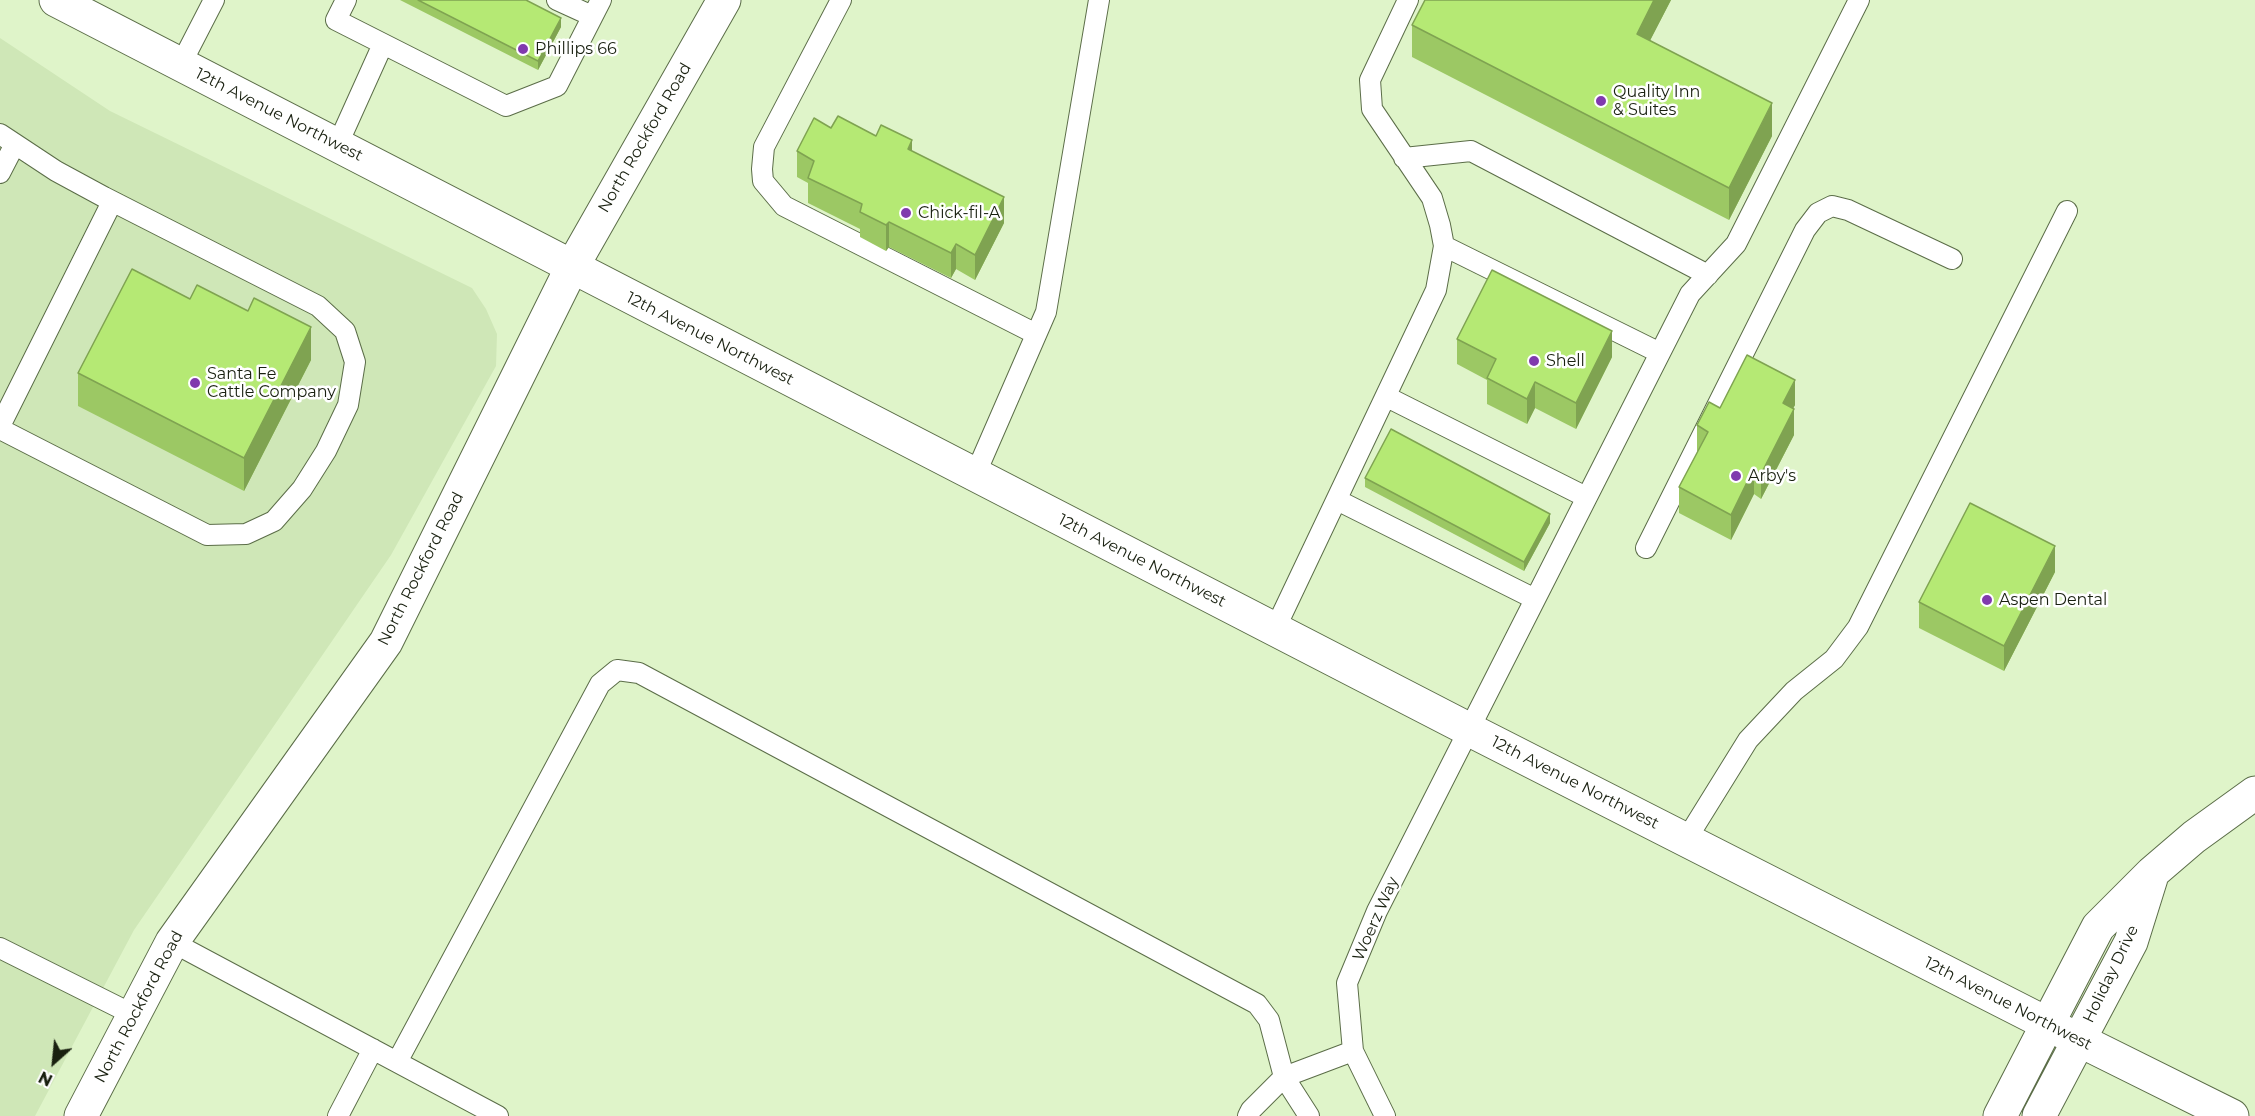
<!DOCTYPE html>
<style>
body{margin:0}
#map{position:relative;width:2255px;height:1116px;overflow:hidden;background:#dff4c9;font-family:Montserrat,sans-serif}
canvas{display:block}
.north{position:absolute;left:24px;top:1032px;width:60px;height:60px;-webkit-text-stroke:4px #fff;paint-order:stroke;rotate:207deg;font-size:16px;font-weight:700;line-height:24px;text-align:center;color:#192010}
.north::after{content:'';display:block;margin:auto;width:21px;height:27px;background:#192010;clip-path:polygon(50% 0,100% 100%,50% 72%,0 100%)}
</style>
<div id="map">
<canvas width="2255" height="1116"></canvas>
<div class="north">N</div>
</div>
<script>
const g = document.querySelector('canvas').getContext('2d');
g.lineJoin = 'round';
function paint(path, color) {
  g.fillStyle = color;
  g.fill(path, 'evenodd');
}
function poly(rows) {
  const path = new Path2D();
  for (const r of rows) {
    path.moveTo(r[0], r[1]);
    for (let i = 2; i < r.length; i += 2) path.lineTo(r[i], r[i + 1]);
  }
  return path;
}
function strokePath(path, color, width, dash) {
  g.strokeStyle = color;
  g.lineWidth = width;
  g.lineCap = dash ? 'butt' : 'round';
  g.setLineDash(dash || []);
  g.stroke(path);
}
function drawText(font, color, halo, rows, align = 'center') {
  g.font = font + ' Montserrat,sans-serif';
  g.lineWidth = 5;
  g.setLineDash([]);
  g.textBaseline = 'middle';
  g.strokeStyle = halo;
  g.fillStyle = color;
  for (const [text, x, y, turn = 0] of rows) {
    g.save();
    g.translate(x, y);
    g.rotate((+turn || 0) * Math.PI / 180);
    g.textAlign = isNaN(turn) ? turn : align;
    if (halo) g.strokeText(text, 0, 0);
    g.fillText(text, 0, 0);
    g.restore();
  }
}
paint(poly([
 [0,38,110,111,472,288,486,309,497,334,496,366,391,555,134,930,35,1116,0,1116]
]), '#cfe7b7');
const service = poly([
 [346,0,336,20,506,106,557,86,601,0],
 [557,0,592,16],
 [841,0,764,147,762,169,763,181,784,206,1036,334],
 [181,64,214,0],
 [0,134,56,171,104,197,318,306,345,331,355,362,348,405,326,451,302,489,274,521,246,534,207,535,0,429],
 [337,146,383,44],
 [1404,158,1471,151,1708,275],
 [0,173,15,144],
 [1444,246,1660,353],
 [1387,397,1586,497],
 [0,426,112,202],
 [975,475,1046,312,1099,0],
 [1337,500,1535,599],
 [1646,548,1805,230,1818,213,1832,206,1848,210,1952,259],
 [1275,629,1436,290,1444,246,1440,225,1432,198,1372,109,1370,80,1408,0],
 [1686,840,1748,740,1794,691,1834,659,1858,627,2067,211],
 [172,942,498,1116],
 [0,948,134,1015],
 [397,1062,600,684,617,670,639,673,1257,1004,1269,1020,1284,1077,1309,1116],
 [338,1116,373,1049],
 [1248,1116,1251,1110,1284,1077,1353,1051],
 [1385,1116,1353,1051,1347,983,1377,911,1690,294,1736,244,1859,0]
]);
const tertiary = poly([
 [2047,1025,2098,927,2152,873,2194,837,2255,793],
 [2079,1040,2131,942,2151,878],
 [81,1116,172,942,386,642,572,267,724,0]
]);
const secondary = poly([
 [56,0,1468,729,2079,1040,2232,1116]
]);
const motorway = poly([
 [2000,1116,2047,1025],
 [2039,1116,2079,1040]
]);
strokePath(service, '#5b6d48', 22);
strokePath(tertiary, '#5b6d48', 35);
strokePath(secondary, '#5b6d48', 35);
strokePath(motorway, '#5b6d48', 35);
strokePath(service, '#fff', 20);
strokePath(tertiary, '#fff', 33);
strokePath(secondary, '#fff', 33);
strokePath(motorway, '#fff', 33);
paint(poly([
 [400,0,526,0,561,27,538,70],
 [1425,0,1671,0,1650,40,1772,136,1729,220,1412,57,1412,25],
 [876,136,912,151,1004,223,975,280,956,269,951,278,889,247,886,251,860,237,860,229,808,203,808,183,797,177,797,151],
 [1457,339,1612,357,1576,429,1535,408,1527,424,1487,404,1487,380,1457,364],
 [311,360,244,491,78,406,78,373],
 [1795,405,1793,408,1794,435,1761,499,1754,494,1731,540,1679,513,1679,487,1698,451,1697,451,1697,425,1720,408],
 [1365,478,1550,523,1524,571,1365,487],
 [2055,572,2004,671,1919,628,1919,602]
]), '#9cc864');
paint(poly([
 [1654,0,1671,0,1637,66,1637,34],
 [561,18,561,27,538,70,538,61],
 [1772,103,1772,136,1729,220,1729,188],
 [912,140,912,166,908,149],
 [1004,197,1004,223,975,280,975,255],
 [889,222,889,247,886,251,886,225],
 [956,244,956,269,951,278,951,253],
 [311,327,311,360,244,491,244,458],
 [1612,331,1612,357,1576,429,1576,403],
 [1795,380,1795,405,1783,428,1783,403],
 [1535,382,1535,408,1527,424,1527,399],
 [1794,409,1794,435,1761,499,1761,474],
 [1754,468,1754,494,1731,540,1731,515],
 [1550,514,1550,523,1524,571,1524,562],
 [2055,546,2055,572,2004,671,2004,646]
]), '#7fa351');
const building = poly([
 [418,0,526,0,561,18,538,61,418,0],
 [1425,0,1654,0,1637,34,1772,103,1729,188,1412,25,1425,0],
 [838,116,876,136,881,125,912,140,908,149,1004,197,975,255,956,244,951,253,889,222,886,225,860,212,862,204,808,178,814,161,797,151,814,118,831,128,838,116],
 [132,269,190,299,197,285,248,311,254,298,311,327,244,458,78,373,132,269],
 [1492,270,1612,331,1576,403,1535,382,1527,399,1487,378,1496,359,1457,339,1492,270],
 [1747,355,1795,380,1783,403,1794,409,1761,474,1754,468,1731,515,1679,487,1708,432,1697,425,1709,402,1720,408,1747,355],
 [1391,429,1550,514,1524,562,1365,478,1391,429],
 [1970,503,2055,546,2004,646,1919,602,1970,503]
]);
paint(building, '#b5e974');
strokePath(building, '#7fa351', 1.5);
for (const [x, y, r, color] of [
 [523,49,6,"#803aae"],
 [1601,101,6,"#803aae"],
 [906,213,6,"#803aae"],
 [1534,361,6,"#803aae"],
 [195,383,6,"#803aae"],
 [1736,476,6,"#803aae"],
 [1987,600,6,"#803aae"]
]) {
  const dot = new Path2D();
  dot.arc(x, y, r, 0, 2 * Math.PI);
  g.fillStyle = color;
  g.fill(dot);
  strokePath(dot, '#fff', 2);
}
drawText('16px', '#192010', '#fff', [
 ["Phillips 66",535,49],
 ["Quality Inn",1613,92],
 ["& Suites",1613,110],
 ["Chick-fil-A",918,213],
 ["Shell",1546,361],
 ["Santa Fe",207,374],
 ["Cattle Company",207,392],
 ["Arby's",1748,476],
 ["Aspen Dental",1999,600]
], 'left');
drawText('16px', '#192010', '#fff', [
 ["12th Avenue Northwest",279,115,27],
 ["North Rockford Road",645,138,-60],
 ["12th Avenue Northwest",710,339,27],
 ["12th Avenue Northwest",1142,561,27],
 ["North Rockford Road",421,569,-63],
 ["12th Avenue Northwest",1575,783,27],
 ["Woerz Way",1376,919,-66],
 ["Holiday Drive",2111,974,-64],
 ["12th Avenue Northwest",2008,1004,27],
 ["North Rockford Road",139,1007,-62]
]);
</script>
